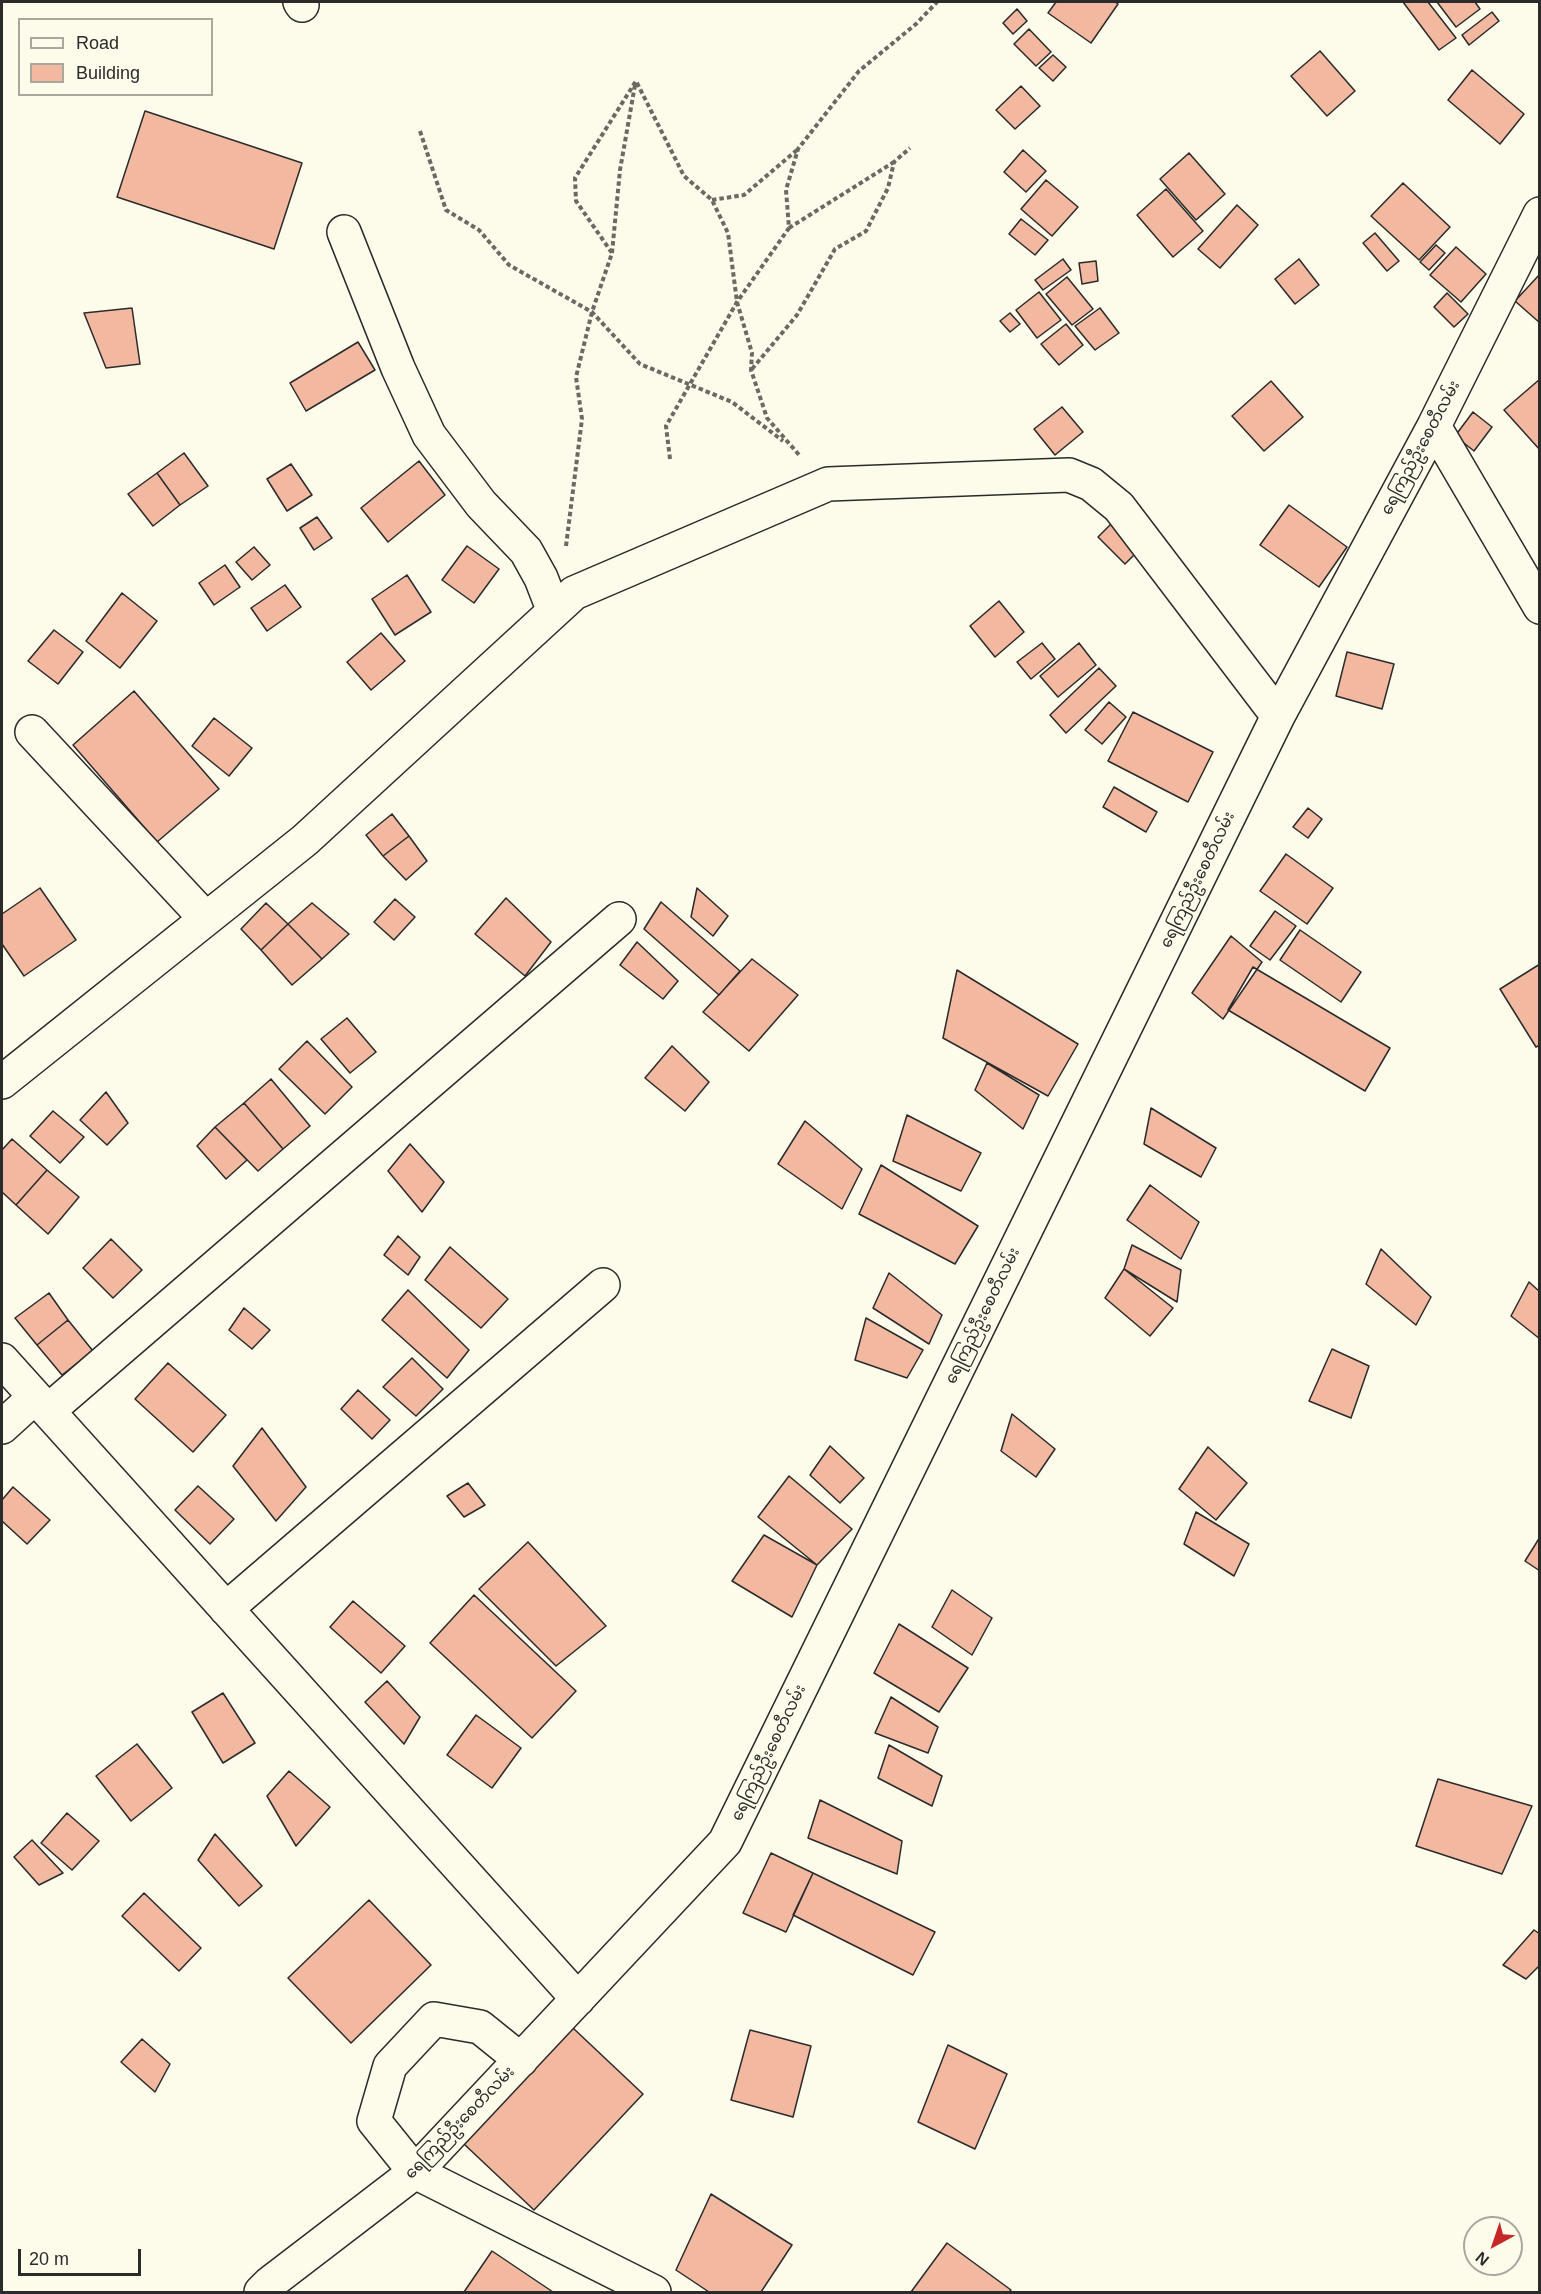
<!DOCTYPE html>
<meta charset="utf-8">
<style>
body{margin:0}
#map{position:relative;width:1541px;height:2294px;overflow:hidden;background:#fdfbea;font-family:Helvetica,sans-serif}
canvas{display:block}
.frame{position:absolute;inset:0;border:3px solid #2b2b2b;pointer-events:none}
.legend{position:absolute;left:18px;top:18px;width:195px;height:78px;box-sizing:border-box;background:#fdfbea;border:2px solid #a9a89e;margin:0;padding:8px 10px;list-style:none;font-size:18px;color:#2b2b2b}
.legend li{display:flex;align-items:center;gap:12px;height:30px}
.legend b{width:30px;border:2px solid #a9a89e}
.north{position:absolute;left:1463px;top:2216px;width:60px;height:60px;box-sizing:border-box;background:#fdfbea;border:2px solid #a9a89e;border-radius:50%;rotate:220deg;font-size:16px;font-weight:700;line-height:24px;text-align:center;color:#2b2b2b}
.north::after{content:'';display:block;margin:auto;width:21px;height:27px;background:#c62828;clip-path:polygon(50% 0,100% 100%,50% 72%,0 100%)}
.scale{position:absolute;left:18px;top:2249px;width:123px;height:27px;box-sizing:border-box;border:3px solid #2b2b2b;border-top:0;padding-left:8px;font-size:18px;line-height:21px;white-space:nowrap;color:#2b2b2b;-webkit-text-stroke:4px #fdfbea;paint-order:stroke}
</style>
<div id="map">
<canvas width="1541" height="2294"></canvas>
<div class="frame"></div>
<ul class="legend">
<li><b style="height:8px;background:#fdfbea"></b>Road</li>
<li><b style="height:16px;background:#f2b8a0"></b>Building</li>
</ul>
<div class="north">N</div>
<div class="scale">20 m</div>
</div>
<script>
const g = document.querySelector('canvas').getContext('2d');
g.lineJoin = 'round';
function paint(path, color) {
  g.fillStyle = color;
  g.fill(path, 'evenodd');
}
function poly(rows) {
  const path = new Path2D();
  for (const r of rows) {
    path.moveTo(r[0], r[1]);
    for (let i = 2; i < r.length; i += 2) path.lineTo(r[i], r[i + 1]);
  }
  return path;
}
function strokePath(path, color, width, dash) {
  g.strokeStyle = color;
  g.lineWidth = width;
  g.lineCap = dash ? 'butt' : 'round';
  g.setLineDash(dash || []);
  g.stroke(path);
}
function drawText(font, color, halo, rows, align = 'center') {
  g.font = font + ' Helvetica,"Noto Sans Myanmar",sans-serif';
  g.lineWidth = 4.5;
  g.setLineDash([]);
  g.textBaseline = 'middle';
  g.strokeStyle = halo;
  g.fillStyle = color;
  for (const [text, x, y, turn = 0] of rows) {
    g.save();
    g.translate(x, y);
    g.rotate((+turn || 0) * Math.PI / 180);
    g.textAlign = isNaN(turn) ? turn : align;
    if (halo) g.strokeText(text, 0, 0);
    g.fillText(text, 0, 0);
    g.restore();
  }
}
const building = poly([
 [1056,2,1115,2,1118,4,1091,43,1048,13,1056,2],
 [1403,2,1428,2,1456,38,1439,50,1403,2],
 [1437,2,1475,2,1480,9,1456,27,1437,2],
 [1017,9,1027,21,1013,34,1003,23,1017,9],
 [1492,12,1499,21,1469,45,1462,35,1492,12],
 [1029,29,1051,52,1036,66,1014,44,1029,29],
 [1320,51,1355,91,1327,116,1291,76,1320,51],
 [1053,55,1066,67,1053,81,1039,68,1053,55],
 [1472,70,1524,114,1500,144,1448,100,1472,70],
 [1021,86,1040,106,1015,129,996,110,1021,86],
 [145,111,302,163,274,249,117,197,145,111],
 [1023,150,1046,171,1026,192,1004,172,1023,150],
 [1189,153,1225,194,1196,220,1160,179,1189,153],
 [1046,180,1078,207,1052,236,1021,209,1046,180],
 [1403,183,1450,227,1419,260,1371,216,1403,183],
 [1166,189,1203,231,1173,257,1137,215,1166,189],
 [1237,205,1258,225,1220,268,1198,249,1237,205],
 [1021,219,1048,240,1035,255,1009,234,1021,219],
 [1375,233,1399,261,1387,271,1363,243,1375,233],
 [1436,245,1445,253,1429,270,1420,262,1436,245],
 [1456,247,1486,274,1461,302,1430,275,1456,247],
 [1063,259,1071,270,1043,290,1035,280,1063,259],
 [1299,259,1319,285,1295,304,1275,279,1299,259],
 [1096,261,1098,281,1082,284,1079,263,1096,261],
 [1540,274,1540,323,1515,301,1540,274],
 [1067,277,1093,309,1072,325,1046,294,1067,277],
 [1039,292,1061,320,1037,338,1016,310,1039,292],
 [1447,293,1468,314,1454,327,1434,307,1447,293],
 [132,308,140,364,106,368,84,313,132,308],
 [1100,308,1119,333,1095,350,1075,326,1100,308],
 [1010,313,1020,324,1010,332,1000,321,1010,313],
 [1066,324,1083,345,1059,365,1041,344,1066,324],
 [358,342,375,370,306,411,290,383,358,342],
 [1540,379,1540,450,1504,410,1540,379],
 [1271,381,1303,417,1264,451,1232,416,1271,381],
 [1062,407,1083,432,1055,455,1034,429,1062,407],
 [1473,412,1492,427,1474,451,1455,436,1473,412],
 [184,453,208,486,180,505,157,473,184,453],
 [419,461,445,495,388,542,361,508,419,461],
 [291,464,312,495,287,511,267,479,291,464],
 [157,473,180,505,153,526,128,494,157,473],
 [1289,505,1347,547,1319,587,1260,545,1289,505],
 [1120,515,1147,542,1125,564,1098,537,1120,515],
 [317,517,332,538,314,550,300,528,317,517],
 [467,546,499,569,474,603,442,580,467,546],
 [254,547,270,565,252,580,236,562,254,547],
 [225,565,240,587,214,605,199,583,225,565],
 [407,575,431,612,395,635,372,599,407,575],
 [285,585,301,607,267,631,251,608,285,585],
 [122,593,157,621,120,668,86,641,122,593],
 [999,601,1024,632,995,657,970,626,999,601],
 [54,630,83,652,58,684,28,661,54,630],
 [381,633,405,661,371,690,347,662,381,633],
 [1042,643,1055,659,1031,679,1017,662,1042,643],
 [1079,643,1096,665,1058,697,1040,676,1079,643],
 [1347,652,1394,664,1382,709,1336,696,1347,652],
 [1099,668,1116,686,1066,733,1050,715,1099,668],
 [134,691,219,789,157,842,73,745,134,691],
 [1109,702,1126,717,1102,744,1085,730,1109,702],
 [1133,712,1213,752,1188,802,1108,761,1133,712],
 [214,718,252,748,229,776,192,746,214,718],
 [1114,787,1157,812,1146,832,1103,807,1114,787],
 [1308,808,1322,819,1308,838,1293,827,1308,808],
 [392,814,409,836,383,856,366,835,392,814],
 [409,836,427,861,406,880,383,856,409,836],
 [1286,854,1333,888,1307,924,1260,891,1286,854],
 [40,888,76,940,24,976,2,944,2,914,40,888],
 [697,888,728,916,713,936,691,917,697,888],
 [506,898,551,942,525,976,475,934,506,898],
 [395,899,415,917,394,940,374,922,395,899],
 [661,902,740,971,719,995,644,929,661,902],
 [266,903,288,924,261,950,241,929,266,903],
 [312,903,349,934,322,959,288,924,312,903],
 [1275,911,1296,926,1270,960,1250,946,1275,911],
 [288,924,322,959,292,985,261,950,288,924],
 [1300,930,1361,972,1341,1002,1280,960,1300,930],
 [1231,936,1262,962,1223,1019,1192,993,1231,936],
 [637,942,678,981,663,999,620,965,637,942],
 [752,959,798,995,749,1051,703,1012,752,959],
 [1540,964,1540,1045,1536,1047,1500,989,1540,964],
 [1253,967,1390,1048,1365,1091,1228,1010,1253,967],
 [957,970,1078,1044,1048,1096,943,1038,957,970],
 [347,1018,376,1052,350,1073,321,1039,347,1018],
 [307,1041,352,1087,325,1114,279,1069,307,1041],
 [672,1046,709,1082,685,1111,645,1078,672,1046],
 [987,1063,1039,1095,1023,1129,975,1090,987,1063],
 [271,1079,310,1126,283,1149,244,1103,271,1079],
 [106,1092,128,1123,107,1145,80,1120,106,1092],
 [244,1103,283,1149,258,1171,215,1127,244,1103],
 [1151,1108,1216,1148,1201,1177,1144,1144,1151,1108],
 [53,1111,84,1137,60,1163,30,1136,53,1111],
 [907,1115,981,1153,961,1191,893,1161,907,1115],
 [805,1121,862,1169,842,1209,778,1164,805,1121],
 [215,1127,247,1160,226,1179,197,1146,215,1127],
 [12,1139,47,1170,16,1205,2,1192,2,1150,12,1139],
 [410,1144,444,1182,422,1212,388,1171,410,1144],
 [881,1165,978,1226,955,1264,859,1214,881,1165],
 [47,1170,79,1197,48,1234,16,1205,47,1170],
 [1150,1185,1199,1222,1181,1259,1127,1220,1150,1185],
 [398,1236,420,1257,408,1275,384,1255,398,1236],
 [111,1239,142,1270,113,1298,83,1268,111,1239],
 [1132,1245,1181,1270,1177,1302,1124,1269,1132,1245],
 [450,1247,508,1299,481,1328,425,1280,450,1247],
 [1381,1249,1431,1297,1416,1325,1366,1284,1381,1249],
 [1124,1269,1173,1308,1150,1336,1105,1298,1124,1269],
 [889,1273,942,1315,929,1344,873,1308,889,1273],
 [1529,1282,1540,1292,1540,1339,1511,1316,1529,1282],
 [408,1290,469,1350,447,1378,382,1320,408,1290],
 [49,1293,68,1320,37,1345,15,1318,49,1293],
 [244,1308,270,1330,252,1349,229,1330,244,1308],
 [866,1318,923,1350,907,1378,855,1360,866,1318],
 [68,1320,93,1351,62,1375,37,1345,68,1320],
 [1332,1349,1369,1366,1351,1418,1309,1401,1332,1349],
 [412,1358,443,1389,416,1416,383,1387,412,1358],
 [168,1363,226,1415,193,1452,135,1399,168,1363],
 [358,1390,390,1420,372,1439,341,1409,358,1390],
 [1012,1414,1055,1449,1036,1477,1001,1451,1012,1414],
 [262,1428,306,1487,276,1521,233,1466,262,1428],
 [830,1446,864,1478,840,1503,810,1475,830,1446],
 [1208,1447,1247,1483,1216,1520,1179,1489,1208,1447],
 [789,1476,852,1529,817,1565,758,1517,789,1476],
 [468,1483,485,1505,464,1517,447,1496,468,1483],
 [198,1486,234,1519,210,1544,175,1510,198,1486],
 [13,1487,50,1520,27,1544,2,1521,2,1500,13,1487],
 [1196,1512,1249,1544,1234,1576,1184,1544,1196,1512],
 [764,1535,817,1565,792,1617,732,1581,764,1535],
 [1540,1537,1540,1571,1525,1561,1540,1537],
 [528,1542,606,1626,556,1666,479,1589,528,1542],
 [952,1590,992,1618,972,1655,932,1627,952,1590],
 [474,1595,576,1691,532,1738,430,1643,474,1595],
 [353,1601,405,1646,381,1673,330,1627,353,1601],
 [899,1624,968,1668,939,1712,874,1673,899,1624],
 [387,1681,420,1717,404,1744,365,1702,387,1681],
 [223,1693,255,1743,223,1763,192,1712,223,1693],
 [891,1697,938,1727,928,1753,875,1733,891,1697],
 [476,1715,521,1748,492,1788,447,1755,476,1715],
 [137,1744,172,1788,131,1821,96,1776,137,1744],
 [889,1745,942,1776,932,1806,878,1778,889,1745],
 [289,1771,330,1807,296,1846,267,1796,289,1771],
 [1438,1779,1532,1806,1502,1874,1416,1846,1438,1779],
 [820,1800,902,1841,897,1874,808,1838,820,1800],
 [67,1813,99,1841,72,1870,41,1843,67,1813],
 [215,1834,262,1886,239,1906,198,1860,215,1834],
 [32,1840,63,1873,39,1885,14,1857,32,1840],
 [771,1853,813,1873,786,1932,743,1913,771,1853],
 [813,1873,935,1932,913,1975,793,1915,813,1873],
 [144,1893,201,1948,179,1971,122,1916,144,1893],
 [369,1900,431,1965,351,2043,288,1978,369,1900],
 [1534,1930,1540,1934,1540,1965,1526,1979,1503,1965,1534,1930],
 [573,2028,643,2094,534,2210,464,2144,573,2028],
 [750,2030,811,2046,793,2117,731,2100,750,2030],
 [142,2039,170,2064,155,2092,121,2062,142,2039],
 [948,2045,1007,2074,975,2149,918,2122,948,2045],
 [711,2194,792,2245,761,2292,709,2292,676,2270,711,2194],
 [947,2243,1011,2290,1009,2292,911,2292,947,2243],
 [492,2251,553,2292,464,2292,492,2251]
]);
paint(building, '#f2b8a0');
strokePath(building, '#2b2b2b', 1.5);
const minor = poly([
 [300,2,302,5],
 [344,232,398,368,429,435,481,504,526,551,541,578,553,609],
 [1434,426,1540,607],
 [32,732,206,919],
 [2,1082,305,840,574,593,828,484,1069,475,1091,484,1119,507,1278,716],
 [2,1360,578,1999],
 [48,1411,619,919],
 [2,1427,35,1397],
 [226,1609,603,1285],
 [521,2060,480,2027,434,2019,390,2066,374,2121,415,2172,654,2292],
 [261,2292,270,2283,415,2172,725,1842,1278,716,1434,426,1540,214]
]);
strokePath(minor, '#2b2b2b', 36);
strokePath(poly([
 [420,131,446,210,479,230,509,265,592,312,640,364,732,402,783,441],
 [712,200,744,195,797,150],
 [789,228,894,162],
 [612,253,620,170,635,85],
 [752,369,797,315,835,249,866,231,888,188,894,162,910,148],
 [670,459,666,426,737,302,789,228,786,190,798,149,859,71,916,24,937,2],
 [566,546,582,419,576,377,592,312,612,253,576,201,575,178,636,81,684,176,712,200,728,233,737,302,752,353,751,370,767,418,800,456]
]), '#6a6964', 4, [4.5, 3]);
strokePath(minor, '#fdfbea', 33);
drawText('16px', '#2b2b2b', '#fdfbea', [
 ["ရေကြည်ဦးစေတီလမ်း",1421,448,-62],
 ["ရေကြည်ဦးစေတီလမ်း",1198,880,-64],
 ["ရေကြည်ဦးစေတီလမ်း",983,1316,-64],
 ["ရေကြည်ဦးစေတီလမ်း",769,1753,-64],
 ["ရေကြည်ဦးစေတီလမ်း",460,2123,-46]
]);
</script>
